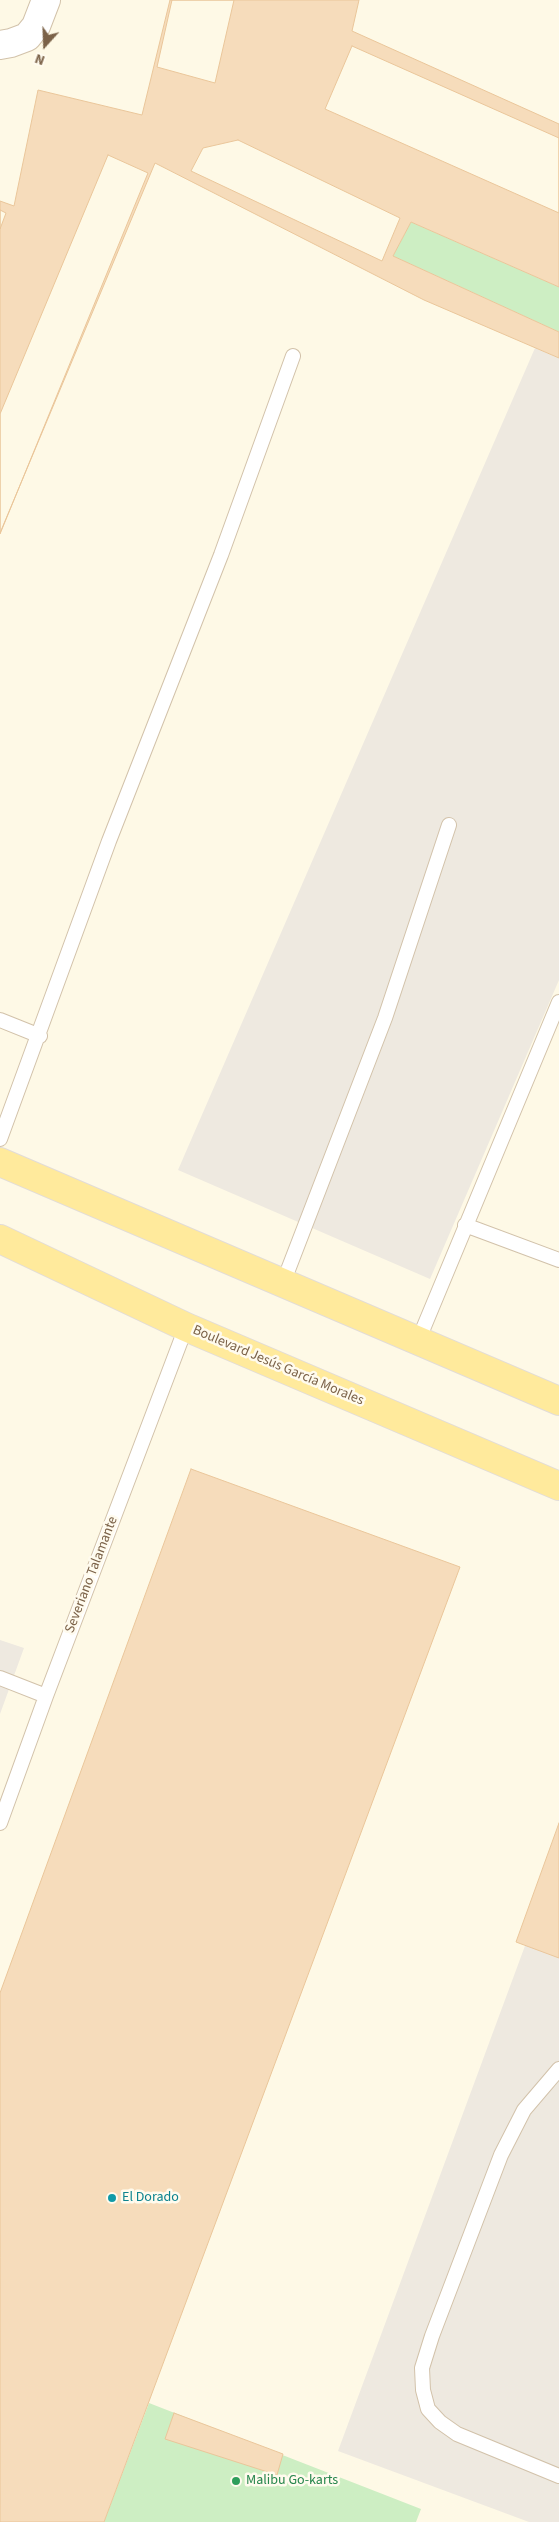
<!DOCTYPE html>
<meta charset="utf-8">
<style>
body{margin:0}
#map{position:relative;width:559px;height:2522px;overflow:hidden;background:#fef9e6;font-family:"Source Sans 3",sans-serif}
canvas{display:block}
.north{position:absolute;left:20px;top:20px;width:50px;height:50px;-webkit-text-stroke:4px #fffbee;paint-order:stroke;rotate:200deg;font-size:14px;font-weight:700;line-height:20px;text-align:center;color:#7b6248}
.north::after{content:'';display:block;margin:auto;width:18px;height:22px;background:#7b6248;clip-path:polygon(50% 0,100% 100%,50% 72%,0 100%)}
</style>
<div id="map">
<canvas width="559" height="2522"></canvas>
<div class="north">N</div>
</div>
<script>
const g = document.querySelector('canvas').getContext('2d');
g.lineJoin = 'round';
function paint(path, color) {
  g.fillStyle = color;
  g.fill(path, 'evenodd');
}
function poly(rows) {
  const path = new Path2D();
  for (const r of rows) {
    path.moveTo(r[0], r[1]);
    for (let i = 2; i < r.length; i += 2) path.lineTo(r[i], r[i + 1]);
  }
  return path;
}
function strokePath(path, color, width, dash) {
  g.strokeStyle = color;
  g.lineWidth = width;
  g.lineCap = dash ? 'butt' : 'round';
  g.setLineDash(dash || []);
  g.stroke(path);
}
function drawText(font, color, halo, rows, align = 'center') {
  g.font = font + ' "Source Sans 3",sans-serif';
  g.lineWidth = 5;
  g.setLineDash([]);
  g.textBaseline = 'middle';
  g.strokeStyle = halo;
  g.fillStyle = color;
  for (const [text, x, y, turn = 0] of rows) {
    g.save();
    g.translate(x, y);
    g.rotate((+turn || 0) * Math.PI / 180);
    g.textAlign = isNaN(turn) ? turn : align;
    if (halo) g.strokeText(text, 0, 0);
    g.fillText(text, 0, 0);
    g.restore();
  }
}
paint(poly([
 [535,348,559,358,559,980,430,1279,178,1170],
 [0,1640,24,1648,0,1714],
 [559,1854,559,2522,529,2522,338,2451]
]), '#eee9e0');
paint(poly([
 [411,222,559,287,559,332,393,256],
 [149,2403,421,2509,416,2522,104,2522]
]), '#cdeec3');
const building = poly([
 [170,0,359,0,352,31,559,124,559,287,411,222,393,256,559,332,559,358,424,300,155,163,0,533,0,201,14,206,38,90,142,115,170,0],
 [172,0,234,0,215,83,157,67,172,0],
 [352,46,559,138,559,213,325,109,352,46],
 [238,140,400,218,382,261,191,171,203,148,238,140],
 [108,155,148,173,0,534,0,414,108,155],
 [0,210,6,213,0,229,0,210],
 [191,1469,460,1567,104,2522,0,2522,0,1993,191,1469],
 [559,1823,559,1958,516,1942,559,1823],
 [174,2413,283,2454,277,2475,165,2439,174,2413]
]);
paint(building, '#f6dcbb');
strokePath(building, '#eac69a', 1);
const lane = poly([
 [0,1020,40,1036],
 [0,1139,109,841,221,555,293,356],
 [465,1225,559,1260],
 [283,1283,385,1018,449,825],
 [418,1341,559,1002],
 [0,1678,46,1696],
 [0,1823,46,1696,186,1327],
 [559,2069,524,2110,501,2155,432,2336,422,2368,423,2390,428,2409,440,2422,457,2434,559,2476]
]);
const street = poly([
 [0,45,11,43,27,37,36,26,46,0]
]);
const primary = poly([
 [0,1162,559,1401],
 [0,1239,186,1327,559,1486]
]);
strokePath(lane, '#d2c2aa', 16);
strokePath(street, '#d2c2aa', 30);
strokePath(primary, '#e2dcd7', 30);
strokePath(lane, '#fff', 14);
strokePath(street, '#fff', 28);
strokePath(primary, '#ffea9c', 28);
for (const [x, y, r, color] of [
 [112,2198,5,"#0f9aa8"],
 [236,2481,5,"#2e9e5b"]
]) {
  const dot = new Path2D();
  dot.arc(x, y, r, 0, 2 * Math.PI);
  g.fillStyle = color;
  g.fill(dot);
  strokePath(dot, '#fffbee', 2);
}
drawText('14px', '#7b6248', '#fffbee', [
 ["Boulevard Jesús García Morales",278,1366,23],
 ["Severiano Talamante",92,1575,-69]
]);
drawText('14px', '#0d838f', '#fffbee', [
 ["El Dorado",122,2198]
], 'left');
drawText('14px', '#27864d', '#fffbee', [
 ["Malibu Go-karts",246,2481]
], 'left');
</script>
